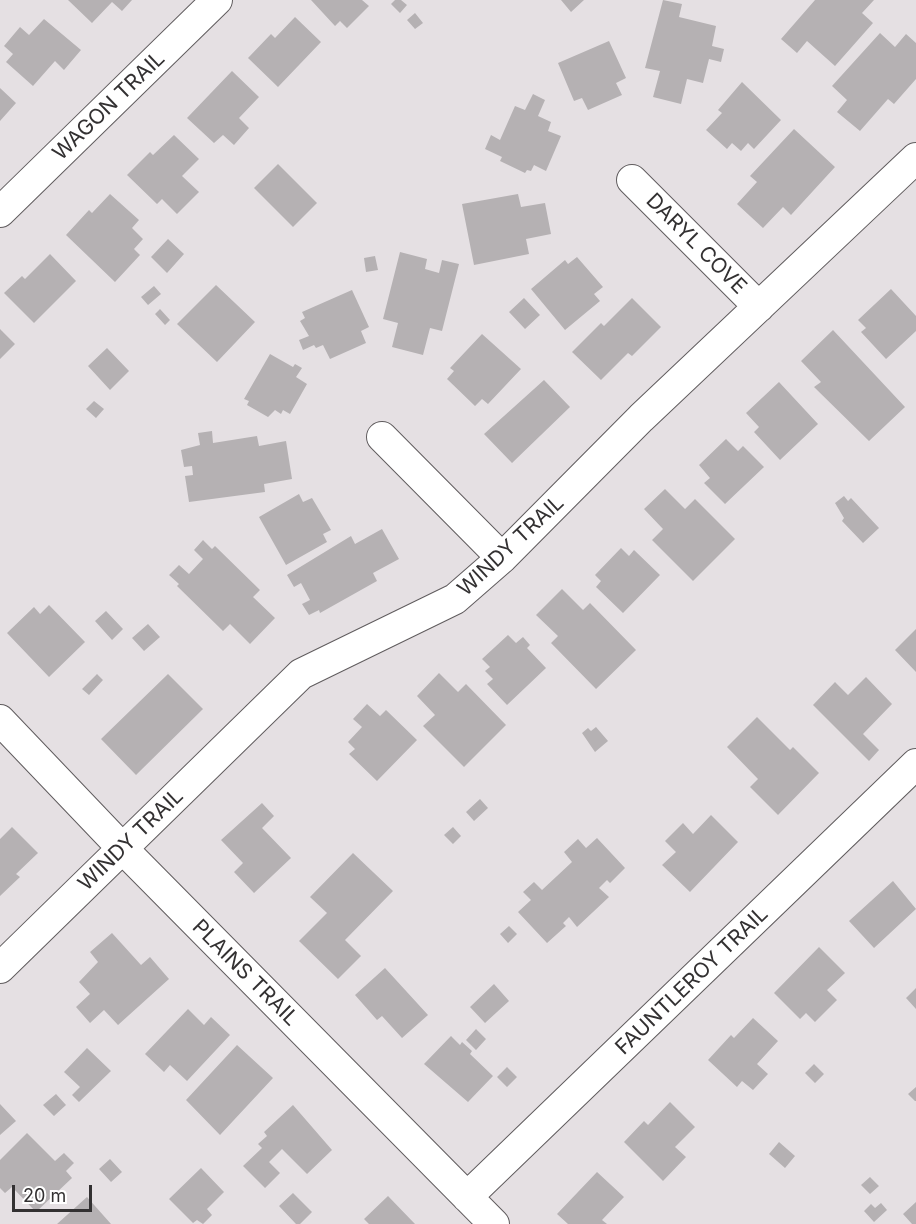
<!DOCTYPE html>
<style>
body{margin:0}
#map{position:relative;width:916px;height:1224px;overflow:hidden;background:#e5e0e3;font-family:Inter,sans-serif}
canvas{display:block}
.scale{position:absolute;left:12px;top:1185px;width:80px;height:27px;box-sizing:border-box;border:3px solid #333132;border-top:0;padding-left:8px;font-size:18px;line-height:21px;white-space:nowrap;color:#333132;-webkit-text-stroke:4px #fff;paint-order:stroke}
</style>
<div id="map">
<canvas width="916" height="1224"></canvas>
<div class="scale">20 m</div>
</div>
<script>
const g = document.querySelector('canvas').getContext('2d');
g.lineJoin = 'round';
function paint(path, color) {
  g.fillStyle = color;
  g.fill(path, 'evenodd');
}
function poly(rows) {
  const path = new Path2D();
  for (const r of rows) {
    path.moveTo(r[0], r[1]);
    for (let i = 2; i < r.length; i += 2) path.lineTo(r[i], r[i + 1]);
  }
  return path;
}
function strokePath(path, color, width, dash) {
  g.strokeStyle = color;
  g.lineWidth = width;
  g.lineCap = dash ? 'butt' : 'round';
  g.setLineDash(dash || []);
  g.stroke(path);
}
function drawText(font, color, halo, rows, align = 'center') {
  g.font = font + ' Inter,sans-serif';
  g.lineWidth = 6;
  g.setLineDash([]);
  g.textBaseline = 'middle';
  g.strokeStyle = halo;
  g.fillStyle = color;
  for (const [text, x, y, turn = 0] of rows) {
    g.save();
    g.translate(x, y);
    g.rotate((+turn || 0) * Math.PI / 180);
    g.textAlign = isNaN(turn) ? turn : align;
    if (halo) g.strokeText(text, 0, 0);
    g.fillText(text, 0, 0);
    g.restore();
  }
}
paint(poly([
 [68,0,132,0,122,11,112,2,92,23],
 [311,0,362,0,369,6,347,28,340,21,335,26],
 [395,0,401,0,407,5,400,13,391,4],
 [561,0,584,0,571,12],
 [663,0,682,4,679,17,716,26,712,46,724,49,721,62,709,59,703,83,687,79,681,104,653,97,660,71,645,68],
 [815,0,874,0,862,13,873,23,835,66,807,41,797,53,781,39],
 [415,13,423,23,415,29,407,20],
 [295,17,321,42,278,87,248,58,271,34,275,38],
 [44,19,81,50,64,70,55,61,33,86,6,62,13,54,4,46,20,27,29,35],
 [880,33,895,47,906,34,916,43,916,79,894,104,888,99,860,131,837,112,847,100,832,86],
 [609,41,626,78,616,83,622,95,588,110,582,98,574,101,558,63],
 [232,71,259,97,239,118,249,128,234,145,223,135,214,143,187,118],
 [742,82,781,120,754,149,748,143,741,151,732,143,727,149,706,130,722,113,718,110],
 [0,88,16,103,0,121],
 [533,94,545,100,538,116,551,122,548,131,561,136,546,171,534,165,531,171,527,170,525,173,500,161,502,157,485,149,491,135,500,140,515,106,525,110],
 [794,129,835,167,791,215,783,207,763,228,737,204,757,182,750,176],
 [174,135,199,159,182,176,199,192,177,214,162,199,157,204,127,175,150,152,153,155],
 [278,164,317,203,293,227,254,188],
 [110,194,139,220,132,228,143,239,134,249,140,255,115,282,66,235,89,210,92,213],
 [518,194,521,207,545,203,551,234,526,239,529,254,474,265,462,204],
 [168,239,184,254,167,273,151,257],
 [400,252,427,259,425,269,439,273,442,260,459,264,442,331,430,328,423,355,392,347,398,323,383,319],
 [50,254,76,281,34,323,4,293,22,276,25,279],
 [375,256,378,270,366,272,364,258],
 [577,257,603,287,594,294,600,301,565,330,531,289,565,260,568,264],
 [216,285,255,322,217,362,177,324],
 [154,286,161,294,148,305,141,297],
 [891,289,916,316,916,331,886,359,861,332,866,328,858,320],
 [352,290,369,327,361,331,366,343,330,359,323,345,316,348,314,345,303,350,299,340,309,336,300,321,305,318,302,312],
 [524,298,540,315,525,329,509,312],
 [632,298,661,327,632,356,628,353,601,380,572,352,601,323,604,326],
 [160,309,170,320,165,325,155,314],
 [0,329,15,344,0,359],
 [833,330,905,407,869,441,814,387,821,382,801,361],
 [482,334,521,369,488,404,482,399,475,406,447,379,454,371,450,368],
 [107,348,129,371,110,390,88,366],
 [270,354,293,367,295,364,302,368,296,377,307,384,290,414,283,410,281,414,275,410,268,417,247,405,249,401,244,399],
 [544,380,570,407,512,463,484,434],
 [779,382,818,424,780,460,754,432,759,427,746,413],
 [94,401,104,409,96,418,86,409],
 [212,431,213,443,257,436,259,446,286,441,292,479,264,484,265,492,189,502,185,476,193,475,192,466,184,467,181,450,200,445,198,433],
 [726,439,738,451,743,446,764,467,725,504,704,483,710,478,699,465],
 [665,489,685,509,695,499,735,539,693,581,652,540,663,529,644,509],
 [299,494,303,502,312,498,331,530,323,534,327,542,286,565,259,517],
 [844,496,848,501,851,498,879,528,863,543,842,521,844,518,835,503],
 [382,529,399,559,373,573,377,581,320,613,319,610,309,615,302,604,310,600,301,583,294,587,287,575,351,536,355,544],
 [203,540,212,549,215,546,260,590,253,597,275,618,250,644,230,624,223,631,177,586,179,584,169,575,179,565,189,574,203,559,194,550],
 [621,548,629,556,634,550,660,575,623,613,596,587,601,581,595,575],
 [562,589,583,610,590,603,636,650,596,689,551,643,558,636,536,615],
 [49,605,85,642,49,677,7,633,34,607,40,614],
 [106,611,123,629,112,640,95,621],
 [148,624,160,637,144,651,132,638],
 [916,629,916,672,895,650],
 [508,635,516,643,523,637,530,645,527,648,546,668,507,705,487,684,493,679,485,671,490,667,482,659],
 [439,673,458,692,466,684,506,725,464,767,423,726,435,715,417,696],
 [97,674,103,680,89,695,82,689],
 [168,674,203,709,136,775,101,739],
 [866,677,892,704,863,734,879,750,869,761,813,705,835,682,848,695],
 [367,704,380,716,386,710,417,740,377,781,349,754,355,749,348,742,362,727,353,719],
 [757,717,790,750,793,747,819,773,778,815,750,787,758,779,727,747],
 [596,727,608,741,595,752,582,733,588,728,591,731],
 [480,799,488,808,474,821,466,812],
 [262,803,274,816,262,828,291,858,254,893,234,872,243,863,221,840],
 [711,815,738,842,690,892,662,865,676,852,665,841,683,823,693,834],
 [12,827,38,853,16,874,20,877,0,896,0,839],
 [453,827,461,836,453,844,444,835],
 [597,838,625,868,610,883,607,880,599,888,609,897,577,927,569,917,563,923,566,926,547,943,518,912,531,900,523,892,534,882,542,890,572,862,564,852,578,839,586,848],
 [353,853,393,891,345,940,361,956,338,979,299,941,327,913,310,897],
 [893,881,916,909,874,948,849,921],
 [509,926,517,934,508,943,500,934],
 [112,933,141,965,150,957,169,979,118,1025,104,1010,90,1023,76,1007,90,994,79,982,98,962,90,952],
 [819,947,845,973,827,990,837,1000,815,1022,806,1013,800,1019,774,993],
 [385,968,428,1015,402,1038,382,1016,377,1020,355,995],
 [494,984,509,1001,485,1023,470,1007],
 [916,988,916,1009,906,998],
 [188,1009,204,1025,211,1017,230,1035,187,1081,170,1065,164,1072,145,1054],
 [753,1018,778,1041,757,1064,768,1074,753,1090,742,1081,737,1087,708,1060,731,1035,734,1038],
 [476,1029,486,1039,476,1050,466,1040],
 [451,1036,460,1045,462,1042,472,1051,470,1054,493,1076,468,1102,424,1064],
 [237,1045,273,1078,220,1135,186,1100],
 [87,1048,111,1071,79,1102,72,1095,80,1087,64,1072],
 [814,1064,824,1074,815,1083,805,1073],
 [507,1067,517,1077,507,1087,497,1077],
 [916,1087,916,1101,915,1101,908,1094],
 [56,1094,66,1105,54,1116,43,1105],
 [670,1102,695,1127,675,1147,686,1157,663,1181,624,1142,644,1121,648,1125],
 [0,1104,16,1121,0,1135],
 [293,1105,332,1150,307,1174,282,1149,269,1162,280,1173,265,1188,243,1166,262,1148,258,1144,267,1136,264,1132],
 [27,1133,55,1161,64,1153,74,1163,66,1171,72,1178,36,1212,12,1187,5,1193,0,1188,0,1160],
 [779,1142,795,1156,785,1168,769,1154],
 [110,1159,122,1172,111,1182,99,1169],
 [201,1168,224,1192,207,1209,212,1215,203,1224,197,1220,193,1223,169,1199],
 [597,1172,624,1197,602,1220,607,1224,568,1224,557,1214],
 [870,1177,879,1186,870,1194,861,1185],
 [293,1193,312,1212,300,1224,296,1224,279,1206],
 [388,1196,415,1224,369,1224,364,1219],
 [87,1197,111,1224,57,1224],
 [916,1202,916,1224,912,1224,903,1214],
 [881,1203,887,1210,874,1222,864,1211,871,1204,875,1208]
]), '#b5b1b3');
const minor = poly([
 [632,180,759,307],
 [0,212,217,0],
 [382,437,502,558],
 [0,720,123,849,494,1224],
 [0,968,301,674,455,599,502,558,641,418,916,158],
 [467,1197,916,764]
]);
strokePath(minor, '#605c5e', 32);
strokePath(minor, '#fff', 30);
drawText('21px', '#333132', '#fff', [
 ["WAGON TRAIL",109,106,-44],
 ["DARYL COVE",696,244,45],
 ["WINDY TRAIL",511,546,-43],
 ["WINDY TRAIL",131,840,-44],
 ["PLAINS TRAIL",245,973,45],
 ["FAUNTLEROY TRAIL",692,981,-44]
]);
</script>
